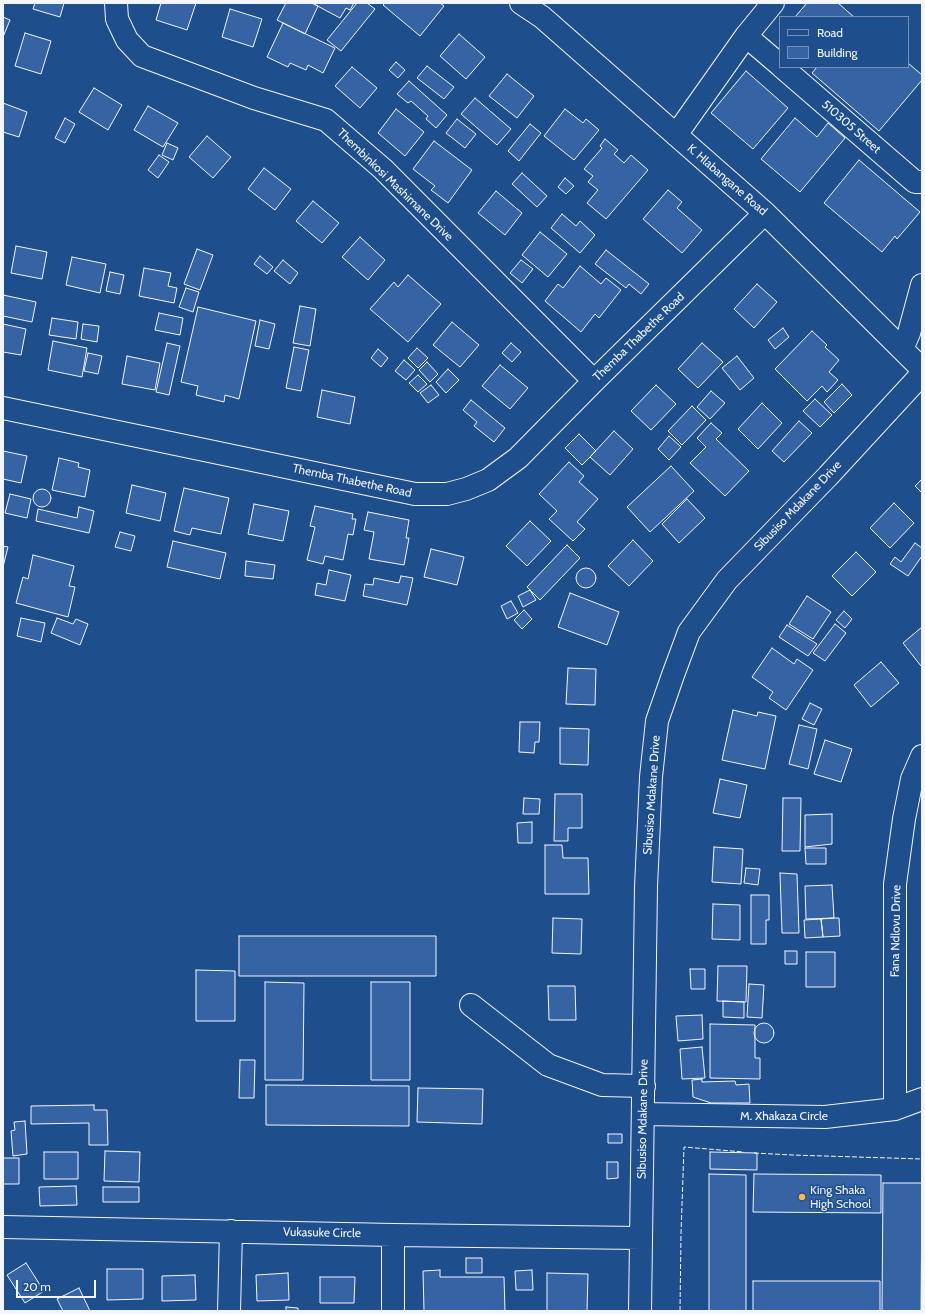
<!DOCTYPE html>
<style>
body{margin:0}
#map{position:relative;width:925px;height:1314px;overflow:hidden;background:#1f4e8c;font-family:Cabin,sans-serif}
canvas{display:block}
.frame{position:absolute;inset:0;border:4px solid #f2f6ff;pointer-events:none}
.legend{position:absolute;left:779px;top:16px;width:130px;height:52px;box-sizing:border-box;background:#1f4e8c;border:1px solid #7391ba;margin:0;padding:5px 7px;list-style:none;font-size:12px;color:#f2f6ff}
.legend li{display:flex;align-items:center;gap:8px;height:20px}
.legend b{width:20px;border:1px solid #7391ba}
.scale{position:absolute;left:16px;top:1280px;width:80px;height:18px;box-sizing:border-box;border:2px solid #f2f6ff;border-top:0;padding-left:5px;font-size:12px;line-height:14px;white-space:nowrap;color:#f2f6ff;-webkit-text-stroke:3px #1f4e8c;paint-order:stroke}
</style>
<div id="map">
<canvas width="925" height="1314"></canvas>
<div class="frame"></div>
<ul class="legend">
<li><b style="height:5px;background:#1f4e8c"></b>Road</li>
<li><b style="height:11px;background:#3563a3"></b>Building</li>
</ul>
<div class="scale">20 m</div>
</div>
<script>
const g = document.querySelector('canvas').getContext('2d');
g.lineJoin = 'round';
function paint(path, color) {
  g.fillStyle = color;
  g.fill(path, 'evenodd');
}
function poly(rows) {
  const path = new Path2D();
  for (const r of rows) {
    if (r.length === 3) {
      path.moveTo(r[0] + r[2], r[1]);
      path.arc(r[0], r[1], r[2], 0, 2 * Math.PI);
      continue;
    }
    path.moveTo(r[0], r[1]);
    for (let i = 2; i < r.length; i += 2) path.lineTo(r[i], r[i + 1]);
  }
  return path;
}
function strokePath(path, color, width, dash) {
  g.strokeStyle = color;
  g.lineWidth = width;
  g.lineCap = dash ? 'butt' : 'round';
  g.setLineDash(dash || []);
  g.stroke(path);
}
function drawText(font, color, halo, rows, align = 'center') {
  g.font = font + ' Cabin,sans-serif';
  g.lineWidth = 3;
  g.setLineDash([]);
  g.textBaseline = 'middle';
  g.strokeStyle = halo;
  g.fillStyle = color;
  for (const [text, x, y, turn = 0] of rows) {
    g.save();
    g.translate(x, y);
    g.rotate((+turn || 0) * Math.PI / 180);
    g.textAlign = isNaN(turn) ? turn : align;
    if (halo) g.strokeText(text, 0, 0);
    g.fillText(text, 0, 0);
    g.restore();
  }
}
const building = poly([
 [35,3,64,3,60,17,33,9,35,3],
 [161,3,196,3,187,30,156,20,161,3],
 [286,3,312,3,318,6,305,34,277,20,286,3],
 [312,3,354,3,350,10,346,8,340,18,312,3],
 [357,3,367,3,375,9,341,51,327,40,357,3],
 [385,3,440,3,444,6,420,36,383,5,385,3],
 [807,3,838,3,854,17,795,17,807,3],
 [230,9,262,19,253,47,222,37,230,9],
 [3,17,10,20,3,37,3,17],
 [283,23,335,48,323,73,308,65,306,70,290,63,288,67,267,57,283,23],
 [25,33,51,41,41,74,15,66,25,33],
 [459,34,485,57,466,79,440,56,459,34],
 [396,62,405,70,398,78,389,70,396,62],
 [908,63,922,75,922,80,879,131,812,73,817,67,908,67,908,63],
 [427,66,454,87,444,99,417,78,427,66],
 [352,67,377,88,360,108,335,86,352,67],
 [746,71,788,108,753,149,711,113,746,71],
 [507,74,534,96,517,118,489,96,507,74],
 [409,81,447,115,436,128,426,119,428,116,411,101,408,103,397,94,409,81],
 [94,88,122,105,108,130,79,112,94,88],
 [475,98,511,129,497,145,461,114,475,98],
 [3,103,27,112,19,137,3,132,3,103],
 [148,106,178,123,163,147,134,130,148,106],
 [396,109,424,132,405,156,378,133,396,109],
 [565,109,583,123,586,119,599,130,574,160,544,136,565,109],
 [65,118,75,124,65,143,55,138,65,118],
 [795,118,817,137,828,123,845,138,800,192,761,159,795,118],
 [457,119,476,134,465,148,446,133,457,119],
 [530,124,541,133,519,161,508,151,530,124],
 [207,136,231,157,213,178,189,157,207,136],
 [605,139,618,150,614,154,624,163,631,155,648,170,606,219,587,203,598,190,588,182,593,176,584,169,602,148,600,146,605,139],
 [434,141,472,170,448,203,431,190,435,186,413,169,434,141],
 [167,143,178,148,173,160,162,155,167,143],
 [159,155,169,162,158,178,148,170,159,155],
 [859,160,920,212,897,239,895,236,882,252,824,203,859,160],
 [264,168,291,189,275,210,248,189,264,168],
 [522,173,547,196,537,207,512,184,522,173],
 [565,178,574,186,566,194,558,187,565,178],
 [668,190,682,202,677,208,702,230,682,253,643,219,668,190],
 [496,191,522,213,505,235,478,213,496,191],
 [313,201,339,223,322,243,296,221,313,201],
 [562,214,576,226,580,221,595,235,580,253,551,228,562,214],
 [540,232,567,254,548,277,522,255,540,232],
 [360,237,385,260,368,280,342,257,360,237],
 [16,246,47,252,42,279,11,273,16,246],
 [197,249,213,255,200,290,184,284,197,249],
 [606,250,649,284,641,294,629,284,626,288,595,264,606,250],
 [260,256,273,267,267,274,254,264,260,256],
 [72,257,106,264,100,293,66,285,72,257],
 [283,260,298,273,290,284,274,271,283,260],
 [521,260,533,269,522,283,510,273,521,260],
 [580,266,601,284,606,278,621,290,599,318,595,314,581,332,545,301,558,284,563,288,580,266],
 [144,268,171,273,168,286,177,288,174,303,139,296,144,268],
 [110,272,124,275,120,294,106,291,110,272],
 [408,275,441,304,408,342,370,309,394,282,398,287,408,275],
 [757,284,777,302,754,328,734,309,757,284],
 [186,288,199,292,193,312,179,307,186,288],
 [3,295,36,302,32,322,3,316,3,295],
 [300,306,316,309,310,346,293,343,300,306],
 [198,307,256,321,239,399,225,395,224,402,196,395,198,386,181,382,198,307],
 [159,313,183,318,180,335,155,330,159,313],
 [52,318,78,322,76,339,49,335,52,318],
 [260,320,275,324,269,349,255,346,260,320],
 [452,322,479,345,460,367,433,345,452,322],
 [3,324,26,329,21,355,3,352,3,324],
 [83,324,99,326,97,342,81,339,83,324],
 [783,328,789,337,775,349,768,340,783,328],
 [812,331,827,345,825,347,839,360,829,372,838,380,827,392,822,386,807,401,775,369,812,331],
 [53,341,87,348,82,377,48,370,53,341],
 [167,343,180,346,169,395,156,392,167,343],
 [511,343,521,352,512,362,502,353,511,343],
 [702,343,723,362,698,388,678,369,702,343],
 [294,347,309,350,301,391,286,388,294,347],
 [417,348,428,358,418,368,408,358,417,348],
 [378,349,388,358,381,367,371,358,378,349],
 [88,353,102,356,98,374,84,371,88,353],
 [127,356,160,363,155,390,122,384,127,356],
 [737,356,754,378,740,390,722,368,737,356],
 [404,360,415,370,406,380,395,371,404,360],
 [427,362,438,374,430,382,419,370,427,362],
 [500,365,528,388,510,409,482,386,500,365],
 [448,369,459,380,446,393,436,382,448,369],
 [418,375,427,384,418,392,409,383,418,375],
 [842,384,852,395,834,413,824,402,842,384],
 [431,385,439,395,428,403,420,393,431,385],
 [656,385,676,404,651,430,631,411,656,385],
 [322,390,355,397,350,424,317,417,322,390],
 [711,391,725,403,710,419,697,407,711,391],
 [815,399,832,415,820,427,803,411,815,399],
 [471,400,505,428,494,442,474,426,477,422,463,410,471,400],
 [762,403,782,423,758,449,738,429,762,403],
 [692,406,706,420,682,445,668,431,692,406],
 [799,421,812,433,784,462,772,451,799,421],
 [711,423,722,433,716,439,749,471,725,496,690,463,706,447,697,438,711,423],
 [614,431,633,449,610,475,590,457,614,431],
 [579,434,596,451,582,465,565,448,579,434],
 [669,436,681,447,669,460,658,449,669,436],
 [3,451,27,456,21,483,3,479,3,451],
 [59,458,79,463,78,467,90,470,85,497,52,490,59,458],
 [569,462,584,476,579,482,598,499,577,522,585,529,573,541,549,519,557,511,539,494,569,462],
 [671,466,694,491,650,532,627,507,671,466],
 [922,479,922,493,915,486,922,479],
 [132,485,166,493,160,521,126,513,132,485],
 [184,488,229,498,221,534,192,528,190,535,174,531,184,488],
 [42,498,9],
 [10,494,31,499,27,518,5,513,10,494],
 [687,499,705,518,679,543,662,524,687,499],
 [894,503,914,523,890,548,870,528,894,503],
 [254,504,289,511,283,541,248,534,254,504],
 [315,506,353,514,352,519,356,519,353,535,348,534,343,560,325,556,323,564,307,560,315,527,310,526,315,506],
 [79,507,94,511,89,533,36,521,38,509,77,518,79,507],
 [368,512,409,520,406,538,409,538,404,565,369,559,374,532,364,530,368,512],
 [530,521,551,541,527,566,506,546,530,521],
 [120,532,135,536,131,551,115,547,120,532],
 [633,540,653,561,629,586,608,566,633,540],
 [173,541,226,553,220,579,167,567,173,541],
 [915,543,922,548,922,556,908,576,890,564,895,557,901,562,915,543],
 [567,545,580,558,540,600,527,587,567,545],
 [3,546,8,547,3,567,3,546],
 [431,549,464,557,457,585,424,577,431,549],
 [856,552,876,572,852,596,832,576,856,552],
 [33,555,74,566,69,586,75,587,68,617,16,603,23,577,28,579,33,555],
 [246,561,275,565,273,579,245,576,246,561],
 [586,578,10],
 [329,570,351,575,345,601,315,595,317,583,326,585,329,570],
 [401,576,413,578,407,605,363,596,365,584,373,585,374,578,399,583,401,576],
 [530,590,536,600,523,607,518,596,530,590],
 [570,593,619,612,607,645,558,627,570,593],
 [807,596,831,612,813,639,789,624,807,596],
 [511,601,518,613,507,619,501,606,511,601],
 [524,610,532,619,522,629,514,620,524,610],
 [844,611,852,619,845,628,836,620,844,611],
 [21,618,45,623,41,642,17,636,21,618],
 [57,618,73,624,76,619,88,624,80,645,51,633,57,618],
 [835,624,846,633,825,661,813,653,835,624],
 [787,625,817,644,808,656,779,637,787,625],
 [922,627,922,665,921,666,903,643,922,627],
 [772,648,794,664,797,659,813,670,786,710,769,698,773,692,752,677,772,648],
 [881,662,899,683,871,707,854,685,881,662],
 [568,668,596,669,595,705,566,704,568,668],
 [810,703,822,709,814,725,802,719,810,703],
 [733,710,757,716,758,712,776,716,765,769,722,760,733,710],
 [520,722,540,722,539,742,535,742,534,753,519,752,520,722],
 [799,725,817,729,808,769,789,764,799,725],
 [560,728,589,729,588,765,560,764,560,728],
 [825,740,852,749,841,782,814,774,825,740],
 [720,779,747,785,740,818,713,813,720,779],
 [555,794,582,794,582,828,568,828,568,841,554,841,555,794],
 [524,798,540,799,539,814,523,814,524,798],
 [783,798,801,798,800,851,782,851,783,798],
 [832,814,832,844,805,847,805,815,832,814],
 [532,822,532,843,518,843,517,823,532,822],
 [545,845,562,845,563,858,588,858,589,894,545,894,545,845],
 [714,847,743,849,741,884,712,882,714,847],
 [805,848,826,848,826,864,806,864,805,848],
 [746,868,760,869,758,885,744,883,746,868],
 [780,873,797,874,799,933,782,933,780,873],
 [832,885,834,918,806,919,805,886,832,885],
 [751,895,769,895,769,920,766,920,766,944,751,944,751,895],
 [713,904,740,905,740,940,712,939,713,904],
 [553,918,582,919,581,954,552,953,553,918],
 [834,918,839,918,840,936,823,937,821,919,834,918],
 [821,919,823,937,805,938,804,920,821,919],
 [239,936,436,936,436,976,239,976,239,936],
 [785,951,797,951,797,964,785,964,785,951],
 [806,952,835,952,835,987,806,987,806,952],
 [718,966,747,966,746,1002,717,1001,718,966],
 [690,969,705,969,705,989,691,989,690,969],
 [196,970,235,971,235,1021,196,1021,196,970],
 [265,982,304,983,303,1080,265,1080,265,982],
 [371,982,410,982,410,1080,371,1080,371,982],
 [749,984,764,985,762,1018,747,1017,749,984],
 [548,986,575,986,576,1020,549,1020,548,986],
 [723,1001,744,1002,744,1018,723,1017,723,1001],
 [702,1015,703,1039,678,1041,676,1016,702,1015],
 [764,1033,10],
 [710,1024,755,1025,755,1058,760,1058,760,1079,710,1078,710,1024],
 [702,1047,705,1078,682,1079,680,1049,702,1047],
 [240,1060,255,1060,254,1098,239,1098,240,1060],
 [702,1079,702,1082,735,1081,736,1085,749,1084,750,1103,711,1103,693,1097,692,1080,702,1079],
 [266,1085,409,1086,409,1126,266,1125,266,1085],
 [418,1088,483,1089,482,1124,417,1122,418,1088],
 [94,1105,94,1110,107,1110,108,1145,89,1145,89,1123,31,1124,31,1106,94,1105],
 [25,1121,27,1154,13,1156,11,1131,15,1130,14,1122,25,1121],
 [608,1134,622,1134,622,1143,608,1143,608,1134],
 [105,1151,140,1152,139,1182,104,1181,105,1151],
 [44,1152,78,1152,78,1179,44,1179,44,1152],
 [710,1152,757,1153,757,1170,710,1169,710,1152],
 [3,1158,19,1158,19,1184,3,1184,3,1158],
 [607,1162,618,1162,618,1178,607,1179,607,1162],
 [709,1174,746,1175,746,1311,709,1311,709,1174],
 [754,1174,881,1175,881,1213,753,1212,754,1174],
 [883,1183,922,1183,921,1311,882,1311,883,1183],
 [76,1186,77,1205,40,1206,39,1187,76,1186],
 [103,1187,139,1187,139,1202,103,1202,103,1187],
 [466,1258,482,1258,482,1273,466,1273,466,1258],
 [26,1263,44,1291,25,1303,7,1275,26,1263],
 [107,1269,143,1269,143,1299,107,1300,107,1269],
 [440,1270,440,1277,504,1277,505,1311,424,1311,423,1271,440,1270],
 [532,1270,533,1290,516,1290,515,1271,532,1270],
 [288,1273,289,1300,257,1301,256,1275,288,1273],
 [547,1273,588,1274,587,1311,547,1311,547,1273],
 [195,1275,196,1300,162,1301,162,1276,195,1275],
 [320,1277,355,1277,354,1303,320,1303,320,1277],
 [753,1281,880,1281,880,1311,753,1311,753,1281],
 [79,1288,90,1311,63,1311,57,1299,79,1288],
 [286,1307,298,1308,298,1311,286,1311,286,1307]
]);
paint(building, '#3563a3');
strokePath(building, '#f2f6ff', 1);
const minor = poly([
 [116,3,117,19,127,40,142,56,254,98,326,120,383,169,594,381],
 [521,3,542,17,765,213,922,369],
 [746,36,773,3],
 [782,67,915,182,922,182],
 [676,135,746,36,780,65],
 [902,349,909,333,922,285],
 [3,408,415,494,447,494,466,489,488,480,518,458,594,381,765,213],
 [471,1005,548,1065,602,1085,644,1086],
 [895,1109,895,884,904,819,912,779,922,756],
 [643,1114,825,1117,895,1109,922,1099],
 [3,1227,393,1235,641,1238],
 [229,1311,231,1231],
 [393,1311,393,1235],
 [640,1311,646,887,651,777,657,721,673,675,689,632,727,580,828,476,922,374]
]);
strokePath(minor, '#f2f6ff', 24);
strokePath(minor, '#1f4e8c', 22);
strokePath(poly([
 [754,1153,792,1155,922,1159],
 [680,1311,681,1234,684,1147,744,1152]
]), '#f2f6ff', 1, [5, 2]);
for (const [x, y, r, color] of [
 [802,1197,4,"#ffb74d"]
]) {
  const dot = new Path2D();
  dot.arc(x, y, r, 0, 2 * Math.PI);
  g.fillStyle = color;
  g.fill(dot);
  strokePath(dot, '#1f4e8c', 1.5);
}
drawText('12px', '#f2f6ff', '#1f4e8c', [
 ["510305 Street",851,127,41],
 ["K. Hlabangane Road",727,180,41],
 ["Thembinkosi Mashimane Drive",395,185,44],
 ["Themba Thabethe Road",639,337,-44],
 ["Themba Thabethe Road",352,481,12],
 ["Sibusiso Mdakane Drive",798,506,-46],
 ["Sibusiso Mdakane Drive",652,795,-86],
 ["Fana Ndlovu Drive",896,931,-89],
 ["M. Xhakaza Circle",784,1116],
 ["Sibusiso Mdakane Drive",643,1119,-89],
 ["Vukasuke Circle",322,1233,1]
]);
drawText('12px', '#f2f6ff', '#1f4e8c', [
 ["King Shaka",810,1190],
 ["High School",810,1204]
], 'left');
</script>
